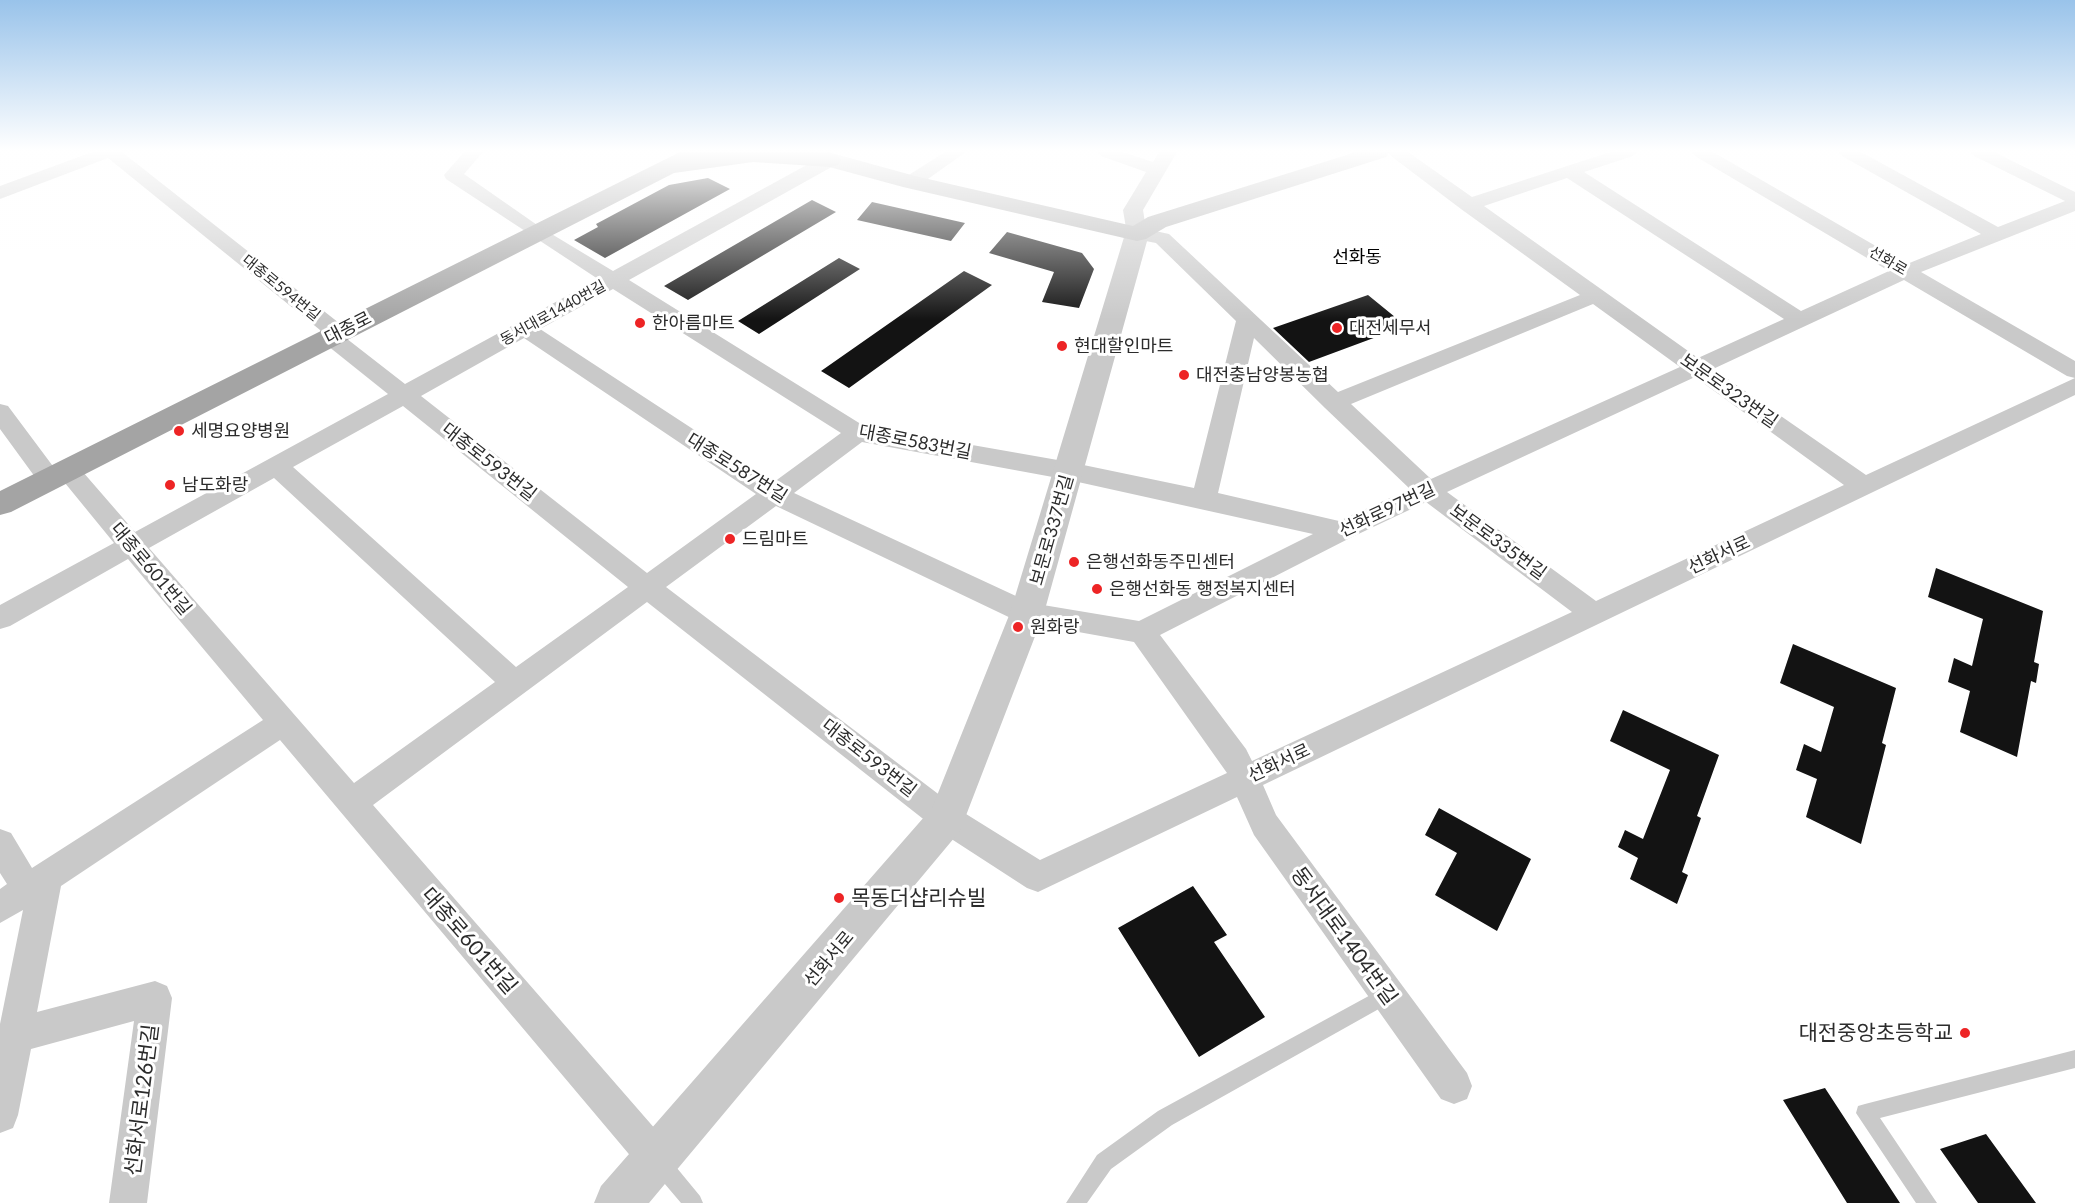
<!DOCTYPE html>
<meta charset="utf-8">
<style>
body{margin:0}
canvas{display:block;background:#fff}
</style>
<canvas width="2075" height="1203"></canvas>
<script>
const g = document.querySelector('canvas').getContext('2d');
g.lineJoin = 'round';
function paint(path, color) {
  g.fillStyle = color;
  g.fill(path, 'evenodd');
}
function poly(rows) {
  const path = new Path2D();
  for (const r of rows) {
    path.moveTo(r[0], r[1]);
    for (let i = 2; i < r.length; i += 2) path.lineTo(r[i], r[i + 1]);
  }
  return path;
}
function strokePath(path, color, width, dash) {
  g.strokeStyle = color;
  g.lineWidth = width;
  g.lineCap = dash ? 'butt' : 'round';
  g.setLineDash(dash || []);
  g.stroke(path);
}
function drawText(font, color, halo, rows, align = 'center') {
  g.font = font + ' Lato,"Noto Sans KR",sans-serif';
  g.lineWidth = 6;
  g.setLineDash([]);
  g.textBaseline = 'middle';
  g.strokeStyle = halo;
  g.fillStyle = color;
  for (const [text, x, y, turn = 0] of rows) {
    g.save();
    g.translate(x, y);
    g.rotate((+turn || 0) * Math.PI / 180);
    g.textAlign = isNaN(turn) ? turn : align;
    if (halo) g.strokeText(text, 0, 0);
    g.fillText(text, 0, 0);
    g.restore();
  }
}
paint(poly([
 [708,178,730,189,605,258,574,240,598,227,596,224,669,185],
 [812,200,836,212,688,300,664,286],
 [872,202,965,223,951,241,857,220],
 [1007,232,1082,253,1094,269,1079,308,1042,302,1054,272,989,253],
 [839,258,860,269,759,334,738,321],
 [964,271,992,285,849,388,821,371],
 [1368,295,1406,326,1309,362,1273,328],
 [1936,568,2043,611,2034,662,2039,664,2036,683,2031,681,2017,757,1960,732,1970,691,1948,682,1954,658,1972,666,1983,619,1928,597],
 [1793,644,1896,688,1882,743,1886,745,1861,844,1806,817,1817,779,1796,770,1804,744,1821,752,1834,707,1780,683],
 [1623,710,1719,755,1697,816,1701,818,1682,872,1688,875,1677,904,1630,879,1638,858,1618,847,1625,830,1643,839,1670,770,1610,741],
 [1439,808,1531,859,1497,931,1435,895,1457,853,1425,835],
 [1193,886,1227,935,1214,942,1265,1017,1199,1057,1118,928],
 [1825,1088,1900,1203,1847,1203,1783,1100],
 [1986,1134,2036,1203,1978,1203,1940,1149]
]), '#131313');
paint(poly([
 [1387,986,1393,989,1396,995,1393,1001,1172,1125,1111,1169,1087,1203,1066,1203,1097,1155,1158,1111,1387,986],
 [2075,1050,2075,1068,1880,1118,1937,1203,1916,1203,1856,1113,1858,1106,1865,1104,2075,1050],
 [660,1154,667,1156,700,1196,703,1203,681,1203,653,1170,651,1163,653,1156,660,1154]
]), '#c9c9c9');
paint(poly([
 [92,152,122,152,339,323,342,335,405,384,598,279,446,179,444,175,464,152,483,152,464,174,540,227,613,271,823,156,837,156,839,160,837,164,629,280,864,426,1069,462,1194,488,1236,321,1156,243,1130,238,1127,234,1123,210,1146,172,1101,156,1098,152,1123,152,1153,162,1159,152,1177,152,1143,210,1146,229,1169,234,1338,392,1580,295,1461,209,1391,156,1388,152,1408,152,1472,197,1610,152,1636,152,1633,156,1584,172,1801,311,1889,271,1695,156,1692,152,1713,152,1907,264,1981,234,1842,156,1839,152,1861,152,1998,227,2065,201,1974,156,1971,152,1994,152,2075,192,2075,211,1921,272,2075,361,2075,378,2067,376,1904,280,1713,369,1866,475,2075,378,2075,395,1263,785,1276,815,1467,1073,1472,1086,1467,1099,1454,1104,1441,1099,1254,835,1237,797,1038,892,1027,888,936,829,647,602,373,805,670,1146,676,1159,670,1172,657,1178,644,1172,280,740,61,886,37,1012,155,981,167,986,172,998,147,1203,109,1203,134,1021,31,1049,18,1115,13,1128,0,1133,0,1024,23,910,0,923,0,889,7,884,0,873,0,829,11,833,32,868,263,720,128,559,10,626,0,629,0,605,114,543,56,472,53,477,44,480,35,477,0,429,0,404,8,406,55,469,58,464,67,461,76,464,135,532,388,394,323,342,320,337,320,330,108,158,0,199,0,186,92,152],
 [1567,178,1784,319,1698,358,1484,206,1567,178],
 [613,289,841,433,774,482,540,329,613,289],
 [1593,304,1680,367,1431,479,1351,404,1593,304],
 [524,338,756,494,647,573,421,396,524,338],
 [1254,338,1325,408,1410,489,1339,521,1218,493,1254,338],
 [1695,377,1844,485,1596,601,1447,492,1695,377],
 [403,406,628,587,516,667,293,467,403,406],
 [862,442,1069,480,1313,534,1139,621,1031,603,794,493,862,442],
 [274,478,495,682,354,783,149,548,274,478],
 [1426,502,1572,612,1252,761,1246,749,1160,635,1350,538,1426,502],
 [776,506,1017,621,1134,642,1227,773,1040,860,958,809,666,587,776,506],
 [945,152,966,152,918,186,904,186,902,182,904,178,945,152]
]), '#c9c9c9');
paint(poly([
 [1137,227,1146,229,1149,234,1044,613,960,831,649,1203,594,1203,601,1186,932,808,1010,613,1125,234,1128,229,1137,227]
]), '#c9c9c9');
paint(poly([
 [797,152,828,152,915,176,1133,226,1148,217,1356,152,1389,152,1386,157,1166,227,1146,239,1137,241,903,187,822,165,800,157,797,152]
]), '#b6b6b6');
paint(poly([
 [680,152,804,152,830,153,838,155,841,160,838,165,830,167,753,162,674,173,11,512,0,515,0,491,680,152]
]), '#a4a4a4');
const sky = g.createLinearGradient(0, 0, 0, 320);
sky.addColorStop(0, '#99c3ea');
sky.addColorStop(0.47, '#fff');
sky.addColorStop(1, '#ffffff00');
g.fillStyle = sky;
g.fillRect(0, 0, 2075, 320);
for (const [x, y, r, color] of [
 [640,323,6,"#ed2425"],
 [1337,328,6,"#ed2425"],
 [1062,346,6,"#ed2425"],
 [1184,375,6,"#ed2425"],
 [179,431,6,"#ed2425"],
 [170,485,6,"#ed2425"],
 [730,539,6,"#ed2425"],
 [1074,562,6,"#ed2425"],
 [1097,589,6,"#ed2425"],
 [1018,627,6,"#ed2425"],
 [839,898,6,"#ed2425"],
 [1965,1033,6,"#ed2425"]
]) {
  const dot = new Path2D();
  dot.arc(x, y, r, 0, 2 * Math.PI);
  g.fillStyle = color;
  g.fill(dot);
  strokePath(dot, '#fff', 2);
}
drawText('15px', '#2c2c2c', '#fff', [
 ["선화로",1888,261,30],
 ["대종로594번길",281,288,39],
 ["동서대로1440번길",553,313,-29]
]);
drawText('18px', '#000', '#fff', [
 ["선화동",1357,257]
]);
drawText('18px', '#2c2c2c', '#fff', [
 ["한아름마트",652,323],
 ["대전세무서",1349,328],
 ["현대할인마트",1074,346],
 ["대전충남양봉농협",1196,375],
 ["세명요양병원",191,431],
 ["남도화랑",182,485],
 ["드림마트",742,539],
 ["은행선화동주민센터",1086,562],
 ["은행선화동 행정복지센터",1109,589],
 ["원화랑",1030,627]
], 'left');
drawText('18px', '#2c2c2c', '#fff', [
 ["대종로",348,328,-27],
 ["보문로323번길",1729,391,35],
 ["대종로583번길",915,442,11],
 ["대종로593번길",489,462,38],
 ["대종로587번길",737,468,32],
 ["선화로97번길",1387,510,-25],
 ["보문로337번길",1052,530,-74],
 ["보문로335번길",1498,542,36],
 ["선화서로",1719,555,-25],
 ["대종로601번길",151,569,50],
 ["대종로593번길",869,758,38],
 ["선화서로",1279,763,-25],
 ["선화서로",829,959,-50]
]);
drawText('21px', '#2c2c2c', '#fff', [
 ["목동더샵리슈빌",851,898],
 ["대전중앙초등학교",1953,1033,"right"]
], 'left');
drawText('21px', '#2c2c2c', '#fff', [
 ["동서대로1404번길",1344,936,54],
 ["대종로601번길",469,941,49],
 ["선화서로126번길",142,1100,-83]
]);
</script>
